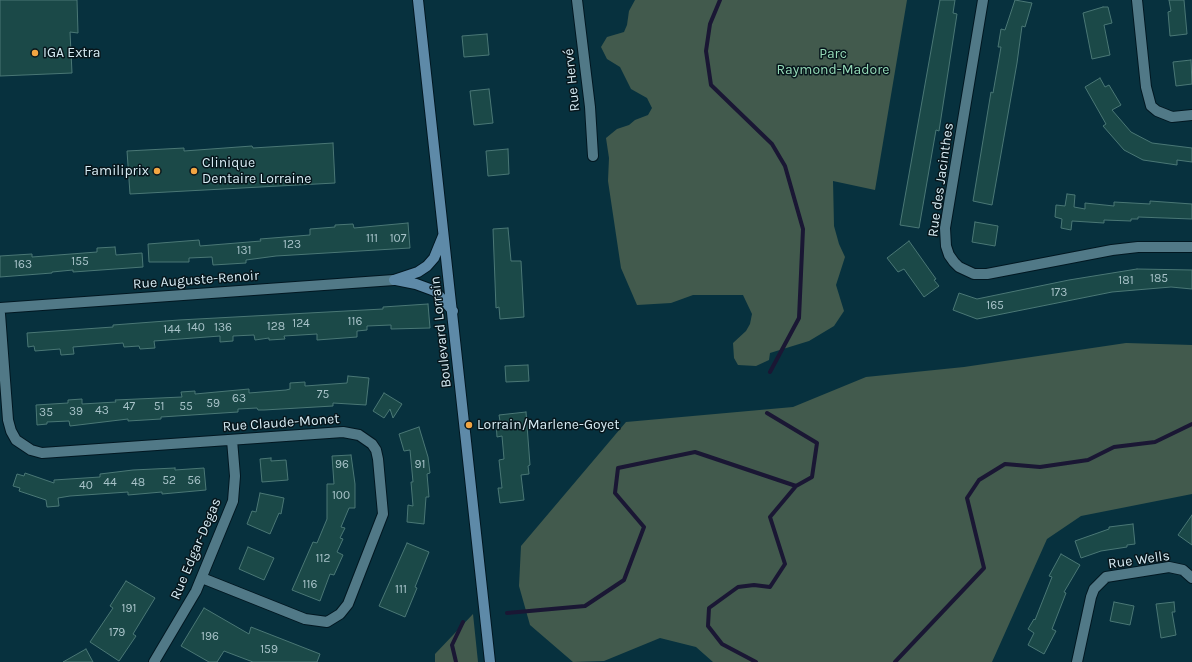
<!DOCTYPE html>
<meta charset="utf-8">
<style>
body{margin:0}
canvas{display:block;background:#07313e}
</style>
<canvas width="1192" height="662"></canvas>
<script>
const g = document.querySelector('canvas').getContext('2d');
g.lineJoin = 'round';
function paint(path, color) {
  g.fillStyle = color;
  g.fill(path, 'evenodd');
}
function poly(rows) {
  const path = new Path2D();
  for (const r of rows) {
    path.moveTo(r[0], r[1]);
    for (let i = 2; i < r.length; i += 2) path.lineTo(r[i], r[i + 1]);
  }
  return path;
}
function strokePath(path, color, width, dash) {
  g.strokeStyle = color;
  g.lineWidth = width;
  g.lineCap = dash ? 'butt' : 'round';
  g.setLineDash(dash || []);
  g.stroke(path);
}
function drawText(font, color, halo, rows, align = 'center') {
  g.font = font + ' Karla,sans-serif';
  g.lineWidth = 3;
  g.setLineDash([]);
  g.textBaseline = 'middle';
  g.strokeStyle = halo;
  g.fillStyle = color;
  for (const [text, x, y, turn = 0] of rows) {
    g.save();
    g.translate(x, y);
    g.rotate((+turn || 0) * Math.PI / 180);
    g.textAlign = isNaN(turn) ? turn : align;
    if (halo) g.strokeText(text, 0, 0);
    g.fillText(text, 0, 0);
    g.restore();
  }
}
paint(poly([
 [635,0,907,0,875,190,833,181,834,226,839,244,845,257,836,285,844,311,834,326,809,341,770,353,769,360,756,366,738,365,734,358,733,343,746,331,750,324,752,314,743,295,693,295,671,303,637,305,621,268,608,181,609,158,606,138,617,129,629,125,635,120,648,115,652,108,647,98,631,89,620,67,607,59,601,47,607,37,624,32,627,25,629,11],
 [1126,343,1192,345,1192,494,1081,516,1047,539,992,662,713,662,696,647,660,638,604,661,573,662,530,625,519,586,521,546,626,422,793,407,866,377,964,367],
 [473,614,478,662,435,662,435,654]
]), '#425a4d');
strokePath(poly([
 [720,0,710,24,706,51,711,85,772,144,785,166,803,229,799,318,770,372],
 [507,613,585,606,624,580,644,527,615,493,618,468,695,452,796,486],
 [456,662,452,645,463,622],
 [756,662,722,644,708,626,709,608,738,587,754,585,770,587,785,564,770,517,796,486,812,477,817,443,767,413],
 [895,662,984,568,967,498,979,480,1005,464,1040,467,1088,460,1114,447,1155,442,1192,424]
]), '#1a1734', 4);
const building = poly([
 [0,0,77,0,78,33,70,32,72,73,0,76,0,0],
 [940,0,955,0,953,13,957,14,939,131,936,130,919,228,900,225,940,0],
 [1015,0,1032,3,1025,27,1022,26,1017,63,992,205,973,201,991,92,993,93,1001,47,998,47,1001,29,1005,30,1015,0],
 [1169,0,1184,0,1187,34,1170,36,1168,12,1171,11,1169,0],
 [1103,7,1108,7,1112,23,1104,25,1110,55,1092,59,1083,13,1103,7],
 [487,34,489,55,464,57,462,36,487,34],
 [1191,60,1192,84,1176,86,1173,62,1191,60],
 [1100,78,1105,87,1109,85,1121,105,1112,110,1131,132,1152,143,1192,148,1192,162,1177,160,1177,165,1143,160,1124,150,1103,126,1106,124,1085,87,1100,78],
 [489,89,493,123,474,125,470,91,489,89],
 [333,143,335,183,130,194,127,151,184,148,184,151,252,146,253,148,333,143],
 [508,149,509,174,488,176,486,151,508,149],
 [1067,194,1075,195,1074,207,1085,209,1085,203,1114,206,1114,202,1150,204,1150,201,1192,204,1192,219,1138,217,1138,219,1131,219,1131,221,1104,220,1104,223,1072,221,1071,230,1061,228,1062,219,1055,217,1056,205,1065,206,1067,194],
 [975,222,998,226,995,246,972,242,975,222],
 [408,223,410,248,276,256,246,260,246,263,213,265,212,257,189,258,189,262,149,262,148,244,199,240,200,246,261,241,260,239,310,235,310,229,335,227,335,225,353,224,354,228,408,223],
 [508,228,511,261,521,261,524,317,500,319,499,307,496,308,493,229,508,228],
 [909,241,936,279,934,280,939,286,924,297,904,269,898,272,887,258,909,241],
 [115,247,116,255,142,253,143,267,73,272,73,270,52,272,52,273,0,277,0,256,32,254,32,257,97,252,97,248,115,247],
 [1137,269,1192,270,1192,289,1171,287,1112,292,977,319,953,310,959,293,977,299,1069,280,1137,269],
 [428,304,430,328,391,329,391,325,367,326,367,330,357,331,357,337,317,340,317,334,284,336,285,339,269,340,269,338,255,340,254,335,233,336,233,341,220,342,220,336,154,341,155,348,140,349,139,346,124,347,123,343,73,347,74,354,61,355,60,349,35,351,34,346,28,347,27,333,113,327,113,325,179,320,383,309,383,307,428,304],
 [528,365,529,381,506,382,505,366,528,365],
 [348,376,369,378,366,405,333,403,333,406,264,410,258,410,257,408,238,409,238,412,161,417,161,419,128,421,128,419,70,426,69,421,47,422,47,424,37,425,36,405,68,403,68,400,82,399,82,404,116,402,115,400,182,397,181,392,195,391,195,394,249,389,249,393,286,390,290,389,290,383,305,382,305,386,347,383,348,376],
 [384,393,402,404,393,418,390,409,384,418,373,411,384,393],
 [526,412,530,465,528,466,529,474,521,475,524,500,500,503,498,488,502,488,499,460,504,459,502,436,497,437,496,422,500,421,499,415,526,412],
 [419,427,428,457,430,473,427,474,429,497,426,497,424,524,407,522,408,505,413,506,411,482,413,482,410,450,404,451,399,434,419,427],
 [351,455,355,484,355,508,349,508,341,527,345,528,340,538,343,539,337,552,343,555,334,575,330,574,320,601,292,590,313,542,317,543,327,519,327,484,334,484,332,456,351,455],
 [271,458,271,461,286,460,288,480,262,482,260,459,271,458],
 [175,468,175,470,204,468,206,490,162,494,162,492,128,495,128,492,70,496,58,498,59,506,47,507,46,500,19,491,20,488,13,486,17,474,24,476,25,473,54,483,54,480,100,477,100,474,133,470,175,468],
 [260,493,284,498,281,514,279,513,270,534,247,524,252,511,256,512,260,493],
 [1192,515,1192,545,1178,535,1192,515],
 [1133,524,1135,544,1127,545,1127,547,1101,551,1081,558,1075,541,1109,529,1109,527,1133,524],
 [407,543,429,552,415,587,417,588,405,617,379,606,407,543],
 [248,547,274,558,264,580,239,569,248,547],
 [1061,554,1080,565,1064,592,1066,593,1052,629,1056,631,1044,654,1028,645,1034,633,1028,629,1034,619,1035,620,1052,577,1049,576,1061,554],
 [126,581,155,598,133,634,136,636,119,661,90,642,113,608,110,606,126,581],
 [1114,602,1134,606,1130,625,1110,621,1114,602],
 [1174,602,1175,612,1172,612,1176,635,1161,638,1156,604,1174,602],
 [204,608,249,634,251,627,320,654,317,662,253,662,224,651,217,662,209,662,181,646,204,608],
 [86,649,93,662,63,662,86,649]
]);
paint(building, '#1b4948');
strokePath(building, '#4a7775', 1);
const minor = poly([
 [577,0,590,107,593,156],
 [983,0,945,228,946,246,949,255,954,262,959,267,974,274,987,274,1112,250,1138,247,1192,247],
 [1137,0,1146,87,1151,106,1157,111,1172,117,1192,115],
 [0,308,394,280],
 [0,314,8,420,11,431,16,440,31,450,42,453,343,432,359,435,372,444,376,450,378,459,383,514,348,604,340,614,327,622,305,619,202,578],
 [154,662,196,591,233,501,235,476,232,440],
 [1077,662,1091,597,1094,589,1106,577,1169,567,1183,570,1192,578]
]);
const secondary = poly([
 [418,0,490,662],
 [394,280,418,272,427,266,434,258,443,236],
 [396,280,416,284,435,291,453,311]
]);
strokePath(minor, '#001721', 12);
strokePath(secondary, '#001721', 12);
strokePath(minor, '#517987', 10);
strokePath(secondary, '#5e8aa8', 10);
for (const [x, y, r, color] of [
 [35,53,4,"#f2a542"],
 [157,171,4,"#f2a542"],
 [194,171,4,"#f2a542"],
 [469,425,4,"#f2a542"]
]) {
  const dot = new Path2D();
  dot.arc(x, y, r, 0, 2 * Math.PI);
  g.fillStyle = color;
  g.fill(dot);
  strokePath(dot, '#07161c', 1.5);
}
drawText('12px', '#a8c3c9', null, [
 ["111",372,239],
 ["107",398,239],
 ["123",292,245],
 ["131",244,251],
 ["155",80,262],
 ["163",23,265],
 ["185",1159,279],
 ["181",1126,281],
 ["173",1059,293],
 ["165",995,306],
 ["116",355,322],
 ["124",301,324],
 ["128",276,327],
 ["140",196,328],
 ["136",223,328],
 ["144",172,330],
 ["75",323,395],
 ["63",239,399],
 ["59",213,404],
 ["47",129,407],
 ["51",159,407],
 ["55",186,407],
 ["43",102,411],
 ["39",76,412],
 ["35",46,413],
 ["96",342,465],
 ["91",420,465],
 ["52",169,481],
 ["56",194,481],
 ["44",110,483],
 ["48",138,483],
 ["40",86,486],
 ["100",341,496],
 ["112",323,559],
 ["116",310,585],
 ["111",401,590],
 ["191",129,609],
 ["179",117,633],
 ["196",210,637],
 ["159",269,650]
]);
drawText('14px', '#d7ecf4', '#07161c', [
 ["IGA Extra",43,53],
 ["Clinique",202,163],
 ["Dentaire Lorraine",202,179],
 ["Familiprix",149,171,"right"],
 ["Lorrain/Marlene-Goyet",477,425]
], 'left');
drawText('14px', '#95dab7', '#07161c', [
 ["Parc",833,54],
 ["Raymond-Madore",833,70]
]);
drawText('14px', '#d7ecf4', '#07161c', [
 ["Rue Hervé",572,80,-96],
 ["Rue des Jacinthes",941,180,-82],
 ["Rue Auguste-Renoir",196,280,-4],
 ["Boulevard Lorrain",441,332,-96],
 ["Rue Claude-Monet",281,423,-4],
 ["Rue Edgar-Degas",196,549,-67],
 ["Rue Wells",1139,560,-8]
]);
</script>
